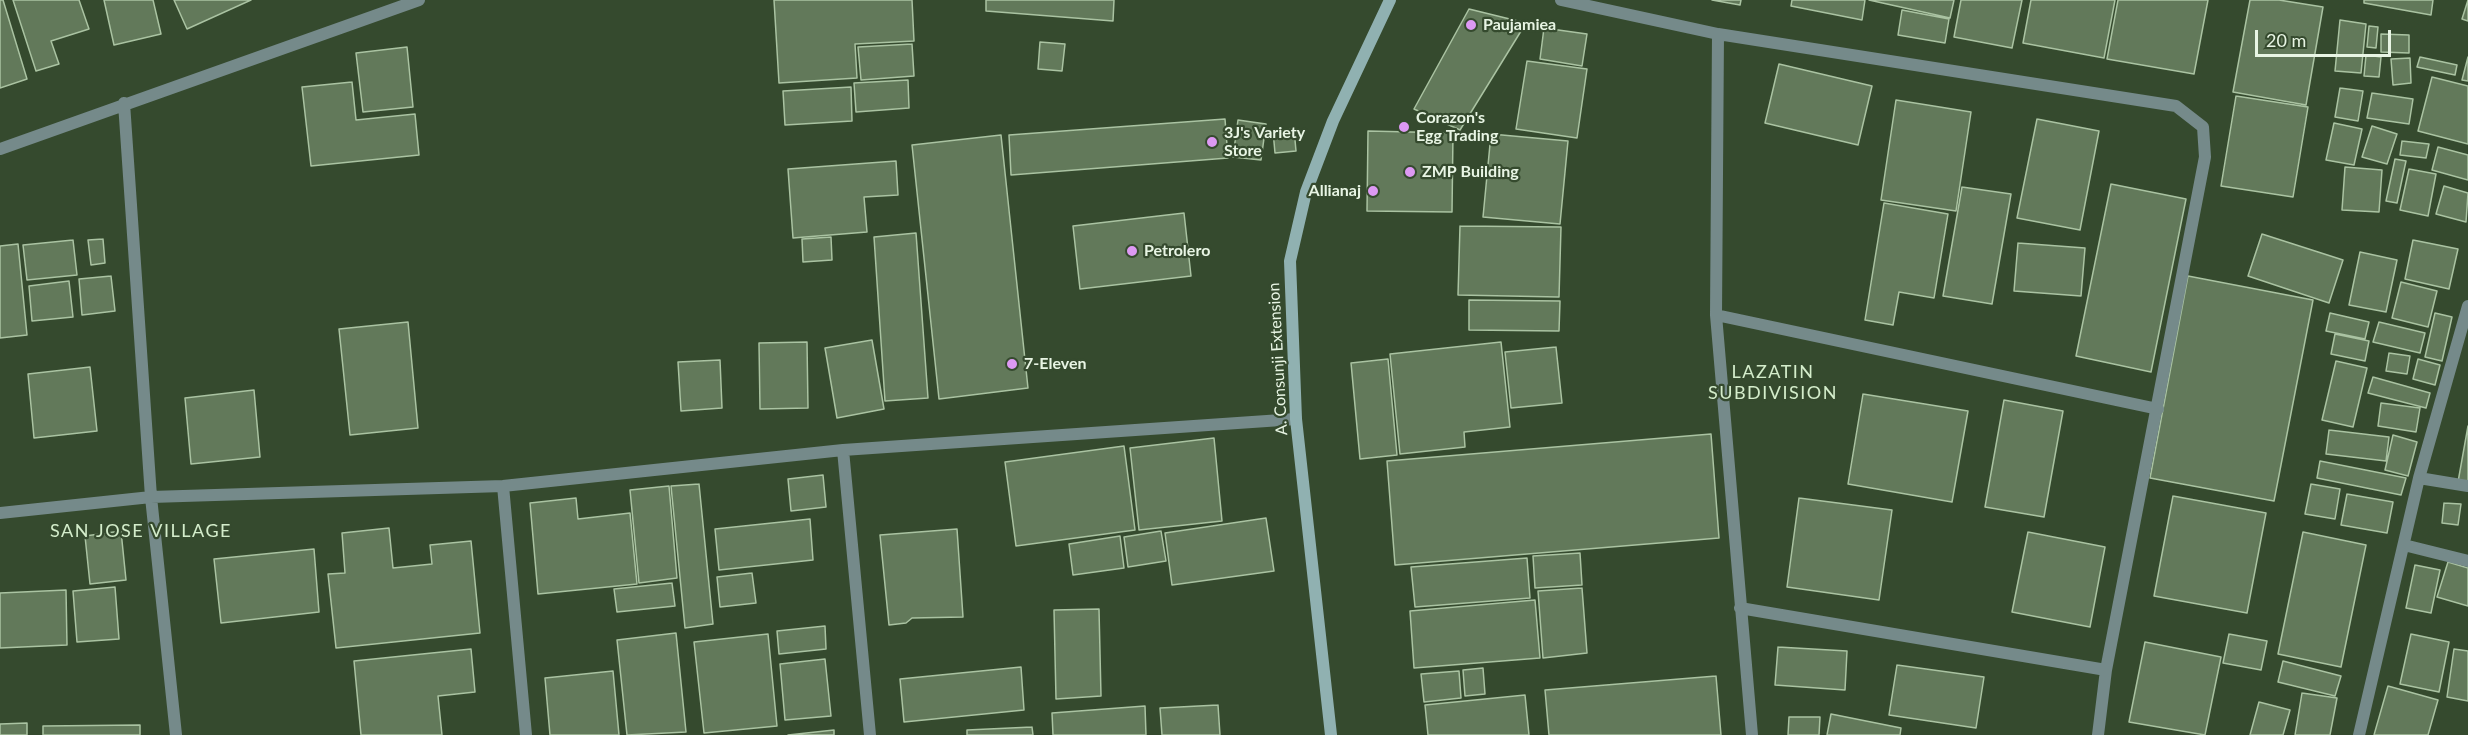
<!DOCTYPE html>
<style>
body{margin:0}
#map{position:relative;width:2468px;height:735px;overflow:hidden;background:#354a2e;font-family:Lato,sans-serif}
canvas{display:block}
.scale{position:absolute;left:2255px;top:30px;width:136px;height:27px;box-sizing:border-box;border:3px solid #e8f5e4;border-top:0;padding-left:8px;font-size:18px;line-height:21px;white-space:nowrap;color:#e8f5e4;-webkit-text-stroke:4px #354a2e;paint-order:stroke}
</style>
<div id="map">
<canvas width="2468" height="735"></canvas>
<div class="scale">20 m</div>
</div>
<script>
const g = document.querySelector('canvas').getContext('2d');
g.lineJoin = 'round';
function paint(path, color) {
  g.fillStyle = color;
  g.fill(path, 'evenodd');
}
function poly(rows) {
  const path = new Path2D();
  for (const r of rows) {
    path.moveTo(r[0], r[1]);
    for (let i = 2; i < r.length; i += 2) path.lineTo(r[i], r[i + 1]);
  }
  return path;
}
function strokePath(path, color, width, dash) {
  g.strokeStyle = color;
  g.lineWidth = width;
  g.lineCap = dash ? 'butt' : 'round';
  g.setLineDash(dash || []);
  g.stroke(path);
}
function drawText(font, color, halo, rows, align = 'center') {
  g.font = font + ' Lato,sans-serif';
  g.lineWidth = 4.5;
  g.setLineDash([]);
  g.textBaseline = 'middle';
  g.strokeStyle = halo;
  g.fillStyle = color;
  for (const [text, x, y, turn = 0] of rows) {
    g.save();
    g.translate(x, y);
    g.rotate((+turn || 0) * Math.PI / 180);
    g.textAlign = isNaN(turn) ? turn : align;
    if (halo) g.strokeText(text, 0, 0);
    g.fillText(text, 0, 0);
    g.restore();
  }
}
const building = poly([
 [0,0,3,0,27,79,0,88,0,0],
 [13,0,79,0,89,29,51,41,59,64,36,71,13,0],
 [104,0,153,0,161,34,114,45,104,0],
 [174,0,251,0,187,29,174,0],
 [774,0,912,0,914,41,855,44,857,78,779,83,774,0],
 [986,0,1114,0,1113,21,986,11,986,0],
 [1712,0,1741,0,1740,5,1712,0],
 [1792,0,1865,0,1862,20,1791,6,1792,0],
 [1869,0,1954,0,1950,18,1869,0],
 [1961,0,2022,0,2012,48,1954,37,1961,0],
 [2031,0,2115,0,2104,58,2023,43,2031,0],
 [2118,0,2208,0,2194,74,2107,59,2118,0],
 [2250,0,2279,0,2323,7,2306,105,2233,92,2250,0],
 [2364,0,2433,0,2431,15,2364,3,2364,0],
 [2468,0,2468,21,2462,19,2468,0],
 [1469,9,1526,23,1460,130,1414,109,1469,9],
 [1902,10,1949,19,1945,43,1898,35,1902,10],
 [2340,20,2366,24,2361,73,2335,71,2340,20],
 [2369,26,2378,27,2376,48,2367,47,2369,26],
 [1544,28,1587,34,1582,66,1540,59,1544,28],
 [2381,34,2409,35,2409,53,2381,52,2381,34],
 [1040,42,1065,44,1062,71,1038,69,1040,42],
 [912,44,914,76,861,80,858,47,912,44],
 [407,47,413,107,363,112,356,53,407,47],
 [2366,55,2381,57,2379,77,2364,76,2366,55],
 [2420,57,2457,65,2455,75,2417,67,2420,57],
 [2468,57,2468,81,2462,80,2468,57],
 [2410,58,2411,83,2393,85,2391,59,2410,58],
 [1527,61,1587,69,1577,138,1516,129,1527,61],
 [1779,64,1872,86,1858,145,1765,123,1779,64],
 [2432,77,2468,86,2468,144,2418,131,2432,77],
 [908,80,909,108,856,112,854,83,908,80],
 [352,82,356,120,415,114,419,155,311,166,302,87,352,82],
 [851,87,852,121,785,125,783,91,851,87],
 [2340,88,2363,91,2358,121,2335,117,2340,88],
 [2372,93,2413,99,2409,124,2367,118,2372,93],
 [2236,96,2308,107,2293,197,2221,186,2236,96],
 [1896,100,1971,112,1956,211,1881,200,1896,100],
 [1225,119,1228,158,1011,175,1009,135,1225,119],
 [2037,119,2099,131,2080,230,2017,218,2037,119],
 [1238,120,1266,124,1261,160,1233,157,1238,120],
 [2334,123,2362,129,2354,165,2326,160,2334,123],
 [2372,126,2397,134,2387,164,2362,157,2372,126],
 [1294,129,1296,151,1275,153,1273,131,1294,129],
 [1368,131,1453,133,1452,212,1367,211,1368,131],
 [1491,134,1568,141,1560,224,1483,217,1491,134],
 [1001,135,1028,388,939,399,912,145,1001,135],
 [2402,141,2429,144,2426,158,2400,155,2402,141],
 [2438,147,2468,155,2468,180,2432,170,2438,147],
 [2395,159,2406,161,2397,203,2386,201,2395,159],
 [896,161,898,195,864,197,867,232,793,238,788,169,896,161],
 [2345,167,2382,170,2379,212,2342,210,2345,167],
 [2409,169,2436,174,2428,216,2400,210,2409,169],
 [2111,184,2186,199,2151,372,2076,356,2111,184],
 [2444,186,2468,193,2466,222,2436,214,2444,186],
 [1962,187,2011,194,1992,304,1943,296,1962,187],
 [1884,203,1948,214,1934,298,1899,292,1893,325,1865,320,1884,203],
 [1184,213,1191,276,1080,289,1073,226,1184,213],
 [1460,226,1561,227,1559,297,1458,295,1460,226],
 [916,233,928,398,885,401,874,237,916,233],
 [2262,234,2343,260,2329,303,2248,276,2262,234],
 [831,237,832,260,803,262,802,239,831,237],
 [103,239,105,263,91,265,88,240,103,239],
 [73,240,77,275,27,280,23,245,73,240],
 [2413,240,2458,249,2449,289,2405,279,2413,240],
 [2018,243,2085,248,2081,296,2014,291,2018,243],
 [18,244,27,335,0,338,0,246,18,244],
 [2360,252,2397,260,2386,312,2349,305,2360,252],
 [111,276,115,311,82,315,79,279,111,276],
 [2188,276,2313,300,2274,501,2150,478,2188,276],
 [69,281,73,317,32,321,29,286,69,281],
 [2401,282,2437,291,2428,327,2392,318,2401,282],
 [1469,300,1560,301,1559,331,1469,330,1469,300],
 [2330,313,2369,322,2365,339,2326,331,2330,313],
 [2435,313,2452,317,2442,361,2425,357,2435,313],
 [408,322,418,428,350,435,339,329,408,322],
 [2379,322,2425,333,2420,353,2373,342,2379,322],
 [2335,334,2369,341,2365,361,2331,354,2335,334],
 [872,340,884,409,837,418,825,348,872,340],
 [807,342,808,408,760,409,759,343,807,342],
 [1501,342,1510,427,1464,432,1465,447,1400,454,1390,354,1501,342],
 [1556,347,1562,403,1511,408,1505,352,1556,347],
 [2389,353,2410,356,2407,374,2386,371,2389,353],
 [1388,359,1397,455,1360,459,1351,363,1388,359],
 [2418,359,2440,365,2435,385,2413,379,2418,359],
 [720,360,722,408,681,411,678,362,720,360],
 [2336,361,2367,368,2353,427,2322,420,2336,361],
 [90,367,97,431,34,438,28,374,90,367],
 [2373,377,2430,393,2426,408,2368,393,2373,377],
 [254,390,260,457,191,464,185,398,254,390],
 [1863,394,1968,411,1952,502,1848,484,1863,394],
 [2004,400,2063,411,2044,517,1985,507,2004,400],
 [2381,403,2420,408,2416,432,2378,426,2381,403],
 [2468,426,2468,484,2458,482,2468,426],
 [2329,430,2389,437,2386,461,2326,454,2329,430],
 [1711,434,1719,538,1395,565,1387,461,1711,434],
 [2393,435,2417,442,2408,476,2385,470,2393,435],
 [1214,438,1222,521,1139,530,1130,448,1214,438],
 [1124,446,1135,530,1016,546,1005,462,1124,446],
 [2320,461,2406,478,2401,495,2317,478,2320,461],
 [823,475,826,507,791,511,788,479,823,475],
 [699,484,713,624,685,628,671,486,699,484],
 [2311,484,2340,489,2335,519,2305,514,2311,484],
 [669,486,677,578,639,583,630,490,669,486],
 [2347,494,2393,502,2387,533,2341,525,2347,494],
 [2173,496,2266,513,2247,613,2154,596,2173,496],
 [576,498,578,519,630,513,637,584,538,594,530,503,576,498],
 [1799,498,1892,510,1879,600,1787,587,1799,498],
 [2444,503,2461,504,2458,525,2442,523,2444,503],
 [1266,518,1274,571,1172,585,1165,533,1266,518],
 [810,519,813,560,719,570,715,529,810,519],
 [389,528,393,568,432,564,430,545,471,541,480,633,336,648,328,574,345,573,342,533,389,528],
 [957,529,963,617,912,618,906,623,889,625,880,535,957,529],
 [121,531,126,580,90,584,85,536,121,531],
 [1161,531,1166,561,1128,567,1124,537,1161,531],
 [2028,532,2105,547,2090,627,2012,612,2028,532],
 [2303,532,2366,545,2341,667,2278,654,2303,532],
 [1120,536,1124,568,1073,575,1069,544,1120,536],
 [314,549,319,612,221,623,214,559,314,549],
 [1580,553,1582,585,1535,588,1533,556,1580,553],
 [1527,558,1530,598,1415,607,1411,567,1527,558],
 [2448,562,2468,568,2468,606,2437,597,2448,562],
 [2415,565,2440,570,2431,613,2406,608,2415,565],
 [752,573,756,603,720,607,717,577,752,573],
 [672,583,675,606,617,612,614,589,672,583],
 [115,587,119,639,77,642,73,591,115,587],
 [1582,588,1587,653,1543,658,1538,591,1582,588],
 [66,590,67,645,0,648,0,593,66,590],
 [1535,600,1540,658,1414,668,1410,611,1535,600],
 [1099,609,1101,696,1056,699,1054,610,1099,609],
 [825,626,826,649,779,654,777,631,825,626],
 [676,633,686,732,627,735,617,640,676,633],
 [768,634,777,726,704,733,694,642,768,634],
 [2229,634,2267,641,2261,670,2223,663,2229,634],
 [2411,634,2449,642,2439,692,2400,684,2411,634],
 [2145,642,2221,657,2205,735,2129,722,2145,642],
 [1778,647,1847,651,1845,690,1775,685,1778,647],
 [471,649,475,692,438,696,442,735,361,735,354,661,471,649],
 [2454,649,2468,651,2468,701,2447,697,2454,649],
 [825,659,831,716,785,720,780,664,825,659],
 [2283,661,2341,676,2335,696,2278,682,2283,661],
 [1897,665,1984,677,1976,728,1889,715,1897,665],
 [1021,667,1024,710,904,722,900,679,1021,667],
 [1483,668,1485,694,1465,696,1463,670,1483,668],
 [613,671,619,735,550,735,545,678,613,671],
 [1459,671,1461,698,1424,702,1421,674,1459,671],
 [1716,676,1721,735,1549,735,1545,690,1716,676],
 [2388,686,2438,700,2428,735,2374,735,2388,686],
 [2302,693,2337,698,2330,735,2295,735,2302,693],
 [1525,695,1529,735,1428,735,1425,705,1525,695],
 [2259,702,2290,710,2283,735,2250,735,2259,702],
 [1218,705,1220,735,1162,735,1160,708,1218,705],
 [1145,706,1146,735,1053,735,1052,713,1145,706],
 [1831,714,1901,728,1900,735,1827,735,1831,714],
 [1789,717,1820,717,1819,735,1788,735,1789,717],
 [27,723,27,735,0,735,0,724,27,723],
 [140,725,140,735,43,735,43,726,140,725],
 [1032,727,1033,735,967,735,967,730,1032,727],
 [834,730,834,735,788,735,834,730]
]);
paint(building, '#62795a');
strokePath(building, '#aac3a2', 1.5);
strokePath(poly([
 [1561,0,1718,34,2176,106,2203,127,2205,157,2106,670,2098,735],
 [1718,34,1716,315,1752,735],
 [124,103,151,497,176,735],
 [0,149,419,0],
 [1716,315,2158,409],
 [843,450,870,735],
 [2419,478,2468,486],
 [503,486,526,735],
 [0,513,151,497,503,486,843,450,1296,419],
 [2404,545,2468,561],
 [1740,608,2106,670],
 [2359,735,2419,478,2468,306]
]), '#758a8a', 12);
strokePath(poly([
 [1331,735,1296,419,1290,261,1306,192,1333,121,1390,0]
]), '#90b1b1', 12);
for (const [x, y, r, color] of [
 [1471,25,6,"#dd99f3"],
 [1404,127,6,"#dd99f3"],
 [1212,142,6,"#dd99f3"],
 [1410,172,6,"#dd99f3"],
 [1373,191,6,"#dd99f3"],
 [1132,251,6,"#dd99f3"],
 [1012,364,6,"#dd99f3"]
]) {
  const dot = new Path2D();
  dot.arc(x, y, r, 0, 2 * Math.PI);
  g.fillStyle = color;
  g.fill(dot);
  strokePath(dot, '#354a2e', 2);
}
drawText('bold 16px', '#e8f5e4', '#354a2e', [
 ["Paujamiea",1483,25],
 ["Corazon's",1416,118],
 ["Egg Trading",1416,136],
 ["3J's Variety",1224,133],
 ["Store",1224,151],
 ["ZMP Building",1422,172],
 ["Allianaj",1361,191,"right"],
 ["Petrolero",1144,251],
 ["7-Eleven",1024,364]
], 'left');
drawText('16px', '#e8f5e4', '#354a2e', [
 ["A. Consunji Extension",1278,359,-93]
]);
g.letterSpacing = '1.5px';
drawText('18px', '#d4edcb', '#354a2e', [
 ["LAZATIN",1773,372],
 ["SUBDIVISION",1773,393],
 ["SAN JOSE VILLAGE",141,531]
]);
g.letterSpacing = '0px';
</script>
